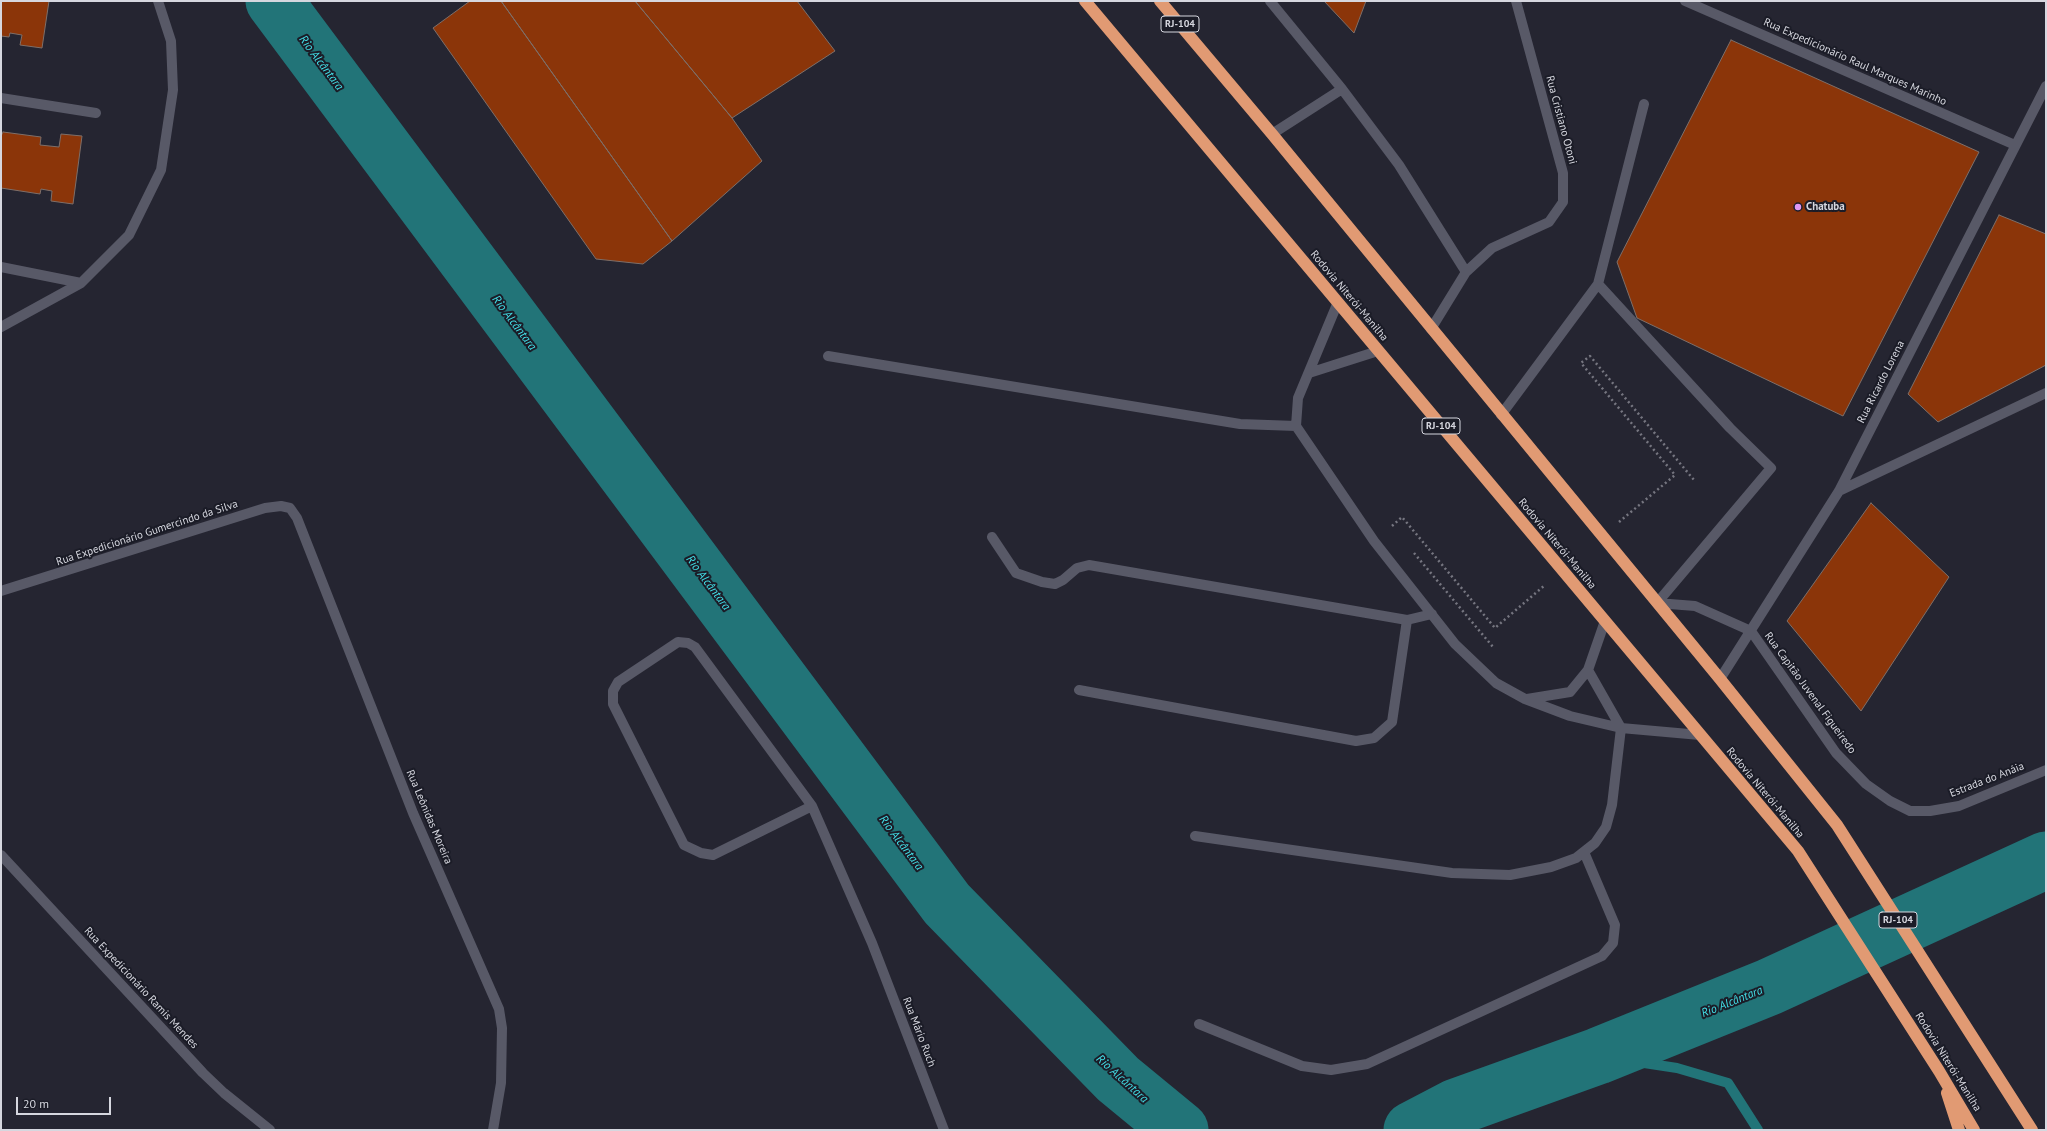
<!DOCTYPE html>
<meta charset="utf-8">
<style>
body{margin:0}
#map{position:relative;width:2047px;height:1131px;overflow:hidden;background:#252531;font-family:"PT Sans",sans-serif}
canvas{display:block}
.frame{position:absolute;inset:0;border:2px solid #d6d7df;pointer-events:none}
.scale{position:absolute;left:16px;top:1097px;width:95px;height:18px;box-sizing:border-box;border:2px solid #d6d7df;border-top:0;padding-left:5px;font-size:12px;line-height:14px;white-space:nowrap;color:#d6d7df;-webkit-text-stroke:3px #1b1c27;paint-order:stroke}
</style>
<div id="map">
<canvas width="2047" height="1131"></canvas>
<div class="frame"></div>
<div class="scale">20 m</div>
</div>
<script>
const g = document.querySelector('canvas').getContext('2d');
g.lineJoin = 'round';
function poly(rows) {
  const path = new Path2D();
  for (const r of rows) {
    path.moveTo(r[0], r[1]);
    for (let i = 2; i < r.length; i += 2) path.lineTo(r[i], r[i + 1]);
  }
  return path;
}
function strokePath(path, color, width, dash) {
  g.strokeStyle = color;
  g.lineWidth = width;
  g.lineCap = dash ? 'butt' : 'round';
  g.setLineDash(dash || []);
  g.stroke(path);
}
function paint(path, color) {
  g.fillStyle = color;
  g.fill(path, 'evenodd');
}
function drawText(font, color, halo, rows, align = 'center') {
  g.font = font + ' "PT Sans",sans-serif';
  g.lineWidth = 4;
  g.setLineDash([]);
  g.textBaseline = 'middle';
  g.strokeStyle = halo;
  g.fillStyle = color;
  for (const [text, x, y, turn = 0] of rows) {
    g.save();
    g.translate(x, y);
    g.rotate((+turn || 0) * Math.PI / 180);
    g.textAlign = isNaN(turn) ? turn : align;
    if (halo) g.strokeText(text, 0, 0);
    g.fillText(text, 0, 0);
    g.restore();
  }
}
strokePath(poly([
 [1598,1056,1677,1068,1728,1083,1758,1130]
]), '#227478', 10);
strokePath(poly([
 [274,1,947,904,1118,1079,1180,1130],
 [1412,1130,1456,1107,1598,1056,1769,987,2046,860]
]), '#227478', 57);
const building = poly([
 [1,1,49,1,42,48,20,45,22,35,10,33,9,37,1,36,1,1],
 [470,1,501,1,672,241,643,264,596,259,433,28,470,1],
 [501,1,635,1,732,118,762,161,672,241,501,1],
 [635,1,797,1,835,51,732,118,635,1],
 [1324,1,1366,1,1354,33,1324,1],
 [1731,40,1979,152,1843,416,1637,318,1617,262,1731,40],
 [3,132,41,137,40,145,59,147,61,134,82,136,73,204,51,201,52,191,41,189,40,194,1,188,1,136,3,132],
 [1999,215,2046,234,2046,365,1938,422,1908,394,1999,215],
 [1871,503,1949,577,1861,711,1787,621,1871,503]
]);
paint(building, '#8b3509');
strokePath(building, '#7e6f69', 1);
strokePath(poly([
 [1619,522,1675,475,1581,363,1590,356,1694,480],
 [1392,526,1402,517,1495,628,1545,585],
 [1414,553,1493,647]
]), '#767680', 2.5, [2, 3]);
strokePath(poly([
 [1270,1,1342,89,1399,165,1466,272],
 [1685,1,2015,145],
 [1,98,96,113],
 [1272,134,1342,89],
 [1,267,81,283],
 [1598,284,1730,428,1771,468,1657,603],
 [1338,302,1298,398,1296,426,1374,541,1455,644,1496,683,1525,699,1570,716,1621,728,1700,735],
 [1,327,81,283,129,235,161,170,173,90,171,41,158,1],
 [1431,329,1466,272,1492,248,1549,222,1563,202,1563,173,1516,1],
 [828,356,1240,424,1296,426],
 [1309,373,1378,351],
 [1501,415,1598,284,1644,104],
 [1839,491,2046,393],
 [992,537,1016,573,1042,582,1055,584,1063,580,1077,568,1089,565,1407,620,1432,614],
 [1,591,265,508,281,506,290,508,297,518,413,813,499,1009,502,1028,501,1083,493,1130],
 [1657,603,1695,606,1751,631,1836,753,1866,784,1890,801,1910,811,1930,811,1959,806,2046,770],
 [1720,679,1839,491,2046,86],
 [1079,690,1356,741,1374,738,1392,722,1407,620],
 [1527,699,1570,692,1588,670,1605,621],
 [812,806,713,855,701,853,684,845,613,704,613,691,618,682,678,642,688,643,695,647,812,806,872,943,944,1130],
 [1195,836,1452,873,1510,875,1551,867,1576,858,1595,843,1606,827,1612,805,1621,728,1588,670],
 [1,855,203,1073,224,1093,270,1130],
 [1199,1024,1302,1066,1331,1070,1367,1064,1602,956,1613,943,1615,925,1584,852]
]), '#585967', 10);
strokePath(poly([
 [1085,1,1798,851,1939,1071,1974,1130],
 [1160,1,1272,134,1720,679,1837,825,2032,1130],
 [1947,1093,1959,1130]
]), '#e19a73', 12);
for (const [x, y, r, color] of [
 [1798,207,4,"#de98f2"]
]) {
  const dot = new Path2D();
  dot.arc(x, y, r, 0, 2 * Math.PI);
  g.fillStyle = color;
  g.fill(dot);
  strokePath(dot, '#1b1c27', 1.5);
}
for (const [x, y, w] of [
 [1180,24,38],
 [1441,426,38],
 [1898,920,38]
]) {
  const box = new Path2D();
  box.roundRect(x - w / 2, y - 8, w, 16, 3);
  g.fillStyle = '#1b1c27';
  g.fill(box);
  strokePath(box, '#d6d7df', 1);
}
drawText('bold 10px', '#d6d7df', null, [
 ["RJ-104",1180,24],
 ["RJ-104",1441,426],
 ["RJ-104",1898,920]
]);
drawText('11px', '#d6d7df', '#1b1c27', [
 ["Rua Expedicionário Raul Marques Marinho",1855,62,24],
 ["Rua Cristiano Otoni",1561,120,75],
 ["Rodovia Niterói-Manilha",1349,296,50],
 ["Rua Ricardo Lorena",1881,382,-63],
 ["Rua Expedicionário Gumercindo da Silva",147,533,-18],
 ["Rodovia Niterói-Manilha",1557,544,50],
 ["Rua Capitão Juvenal Figueiredo",1810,693,54],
 ["Estrada do Anáia",1987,780,-21],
 ["Rodovia Niterói-Manilha",1765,793,50],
 ["Rua Leônidas Moreira",429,817,67],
 ["Rua Expedicionário Ramis Mendes",141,988,47],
 ["Rua Mário Ruch",919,1032,69],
 ["Rodovia Niterói-Manilha",1948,1062,58]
]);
drawText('bold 11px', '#d6d7df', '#1b1c27', [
 ["Chatuba",1806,207]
], 'left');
drawText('italic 12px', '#42dde5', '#1b1c27', [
 ["Rio Alcântara",321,63,53],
 ["Rio Alcântara",514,323,53],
 ["Rio Alcântara",708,583,53],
 ["Rio Alcântara",901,843,53],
 ["Rio Alcântara",1732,1002,-22],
 ["Rio Alcântara",1122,1079,42]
]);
</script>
